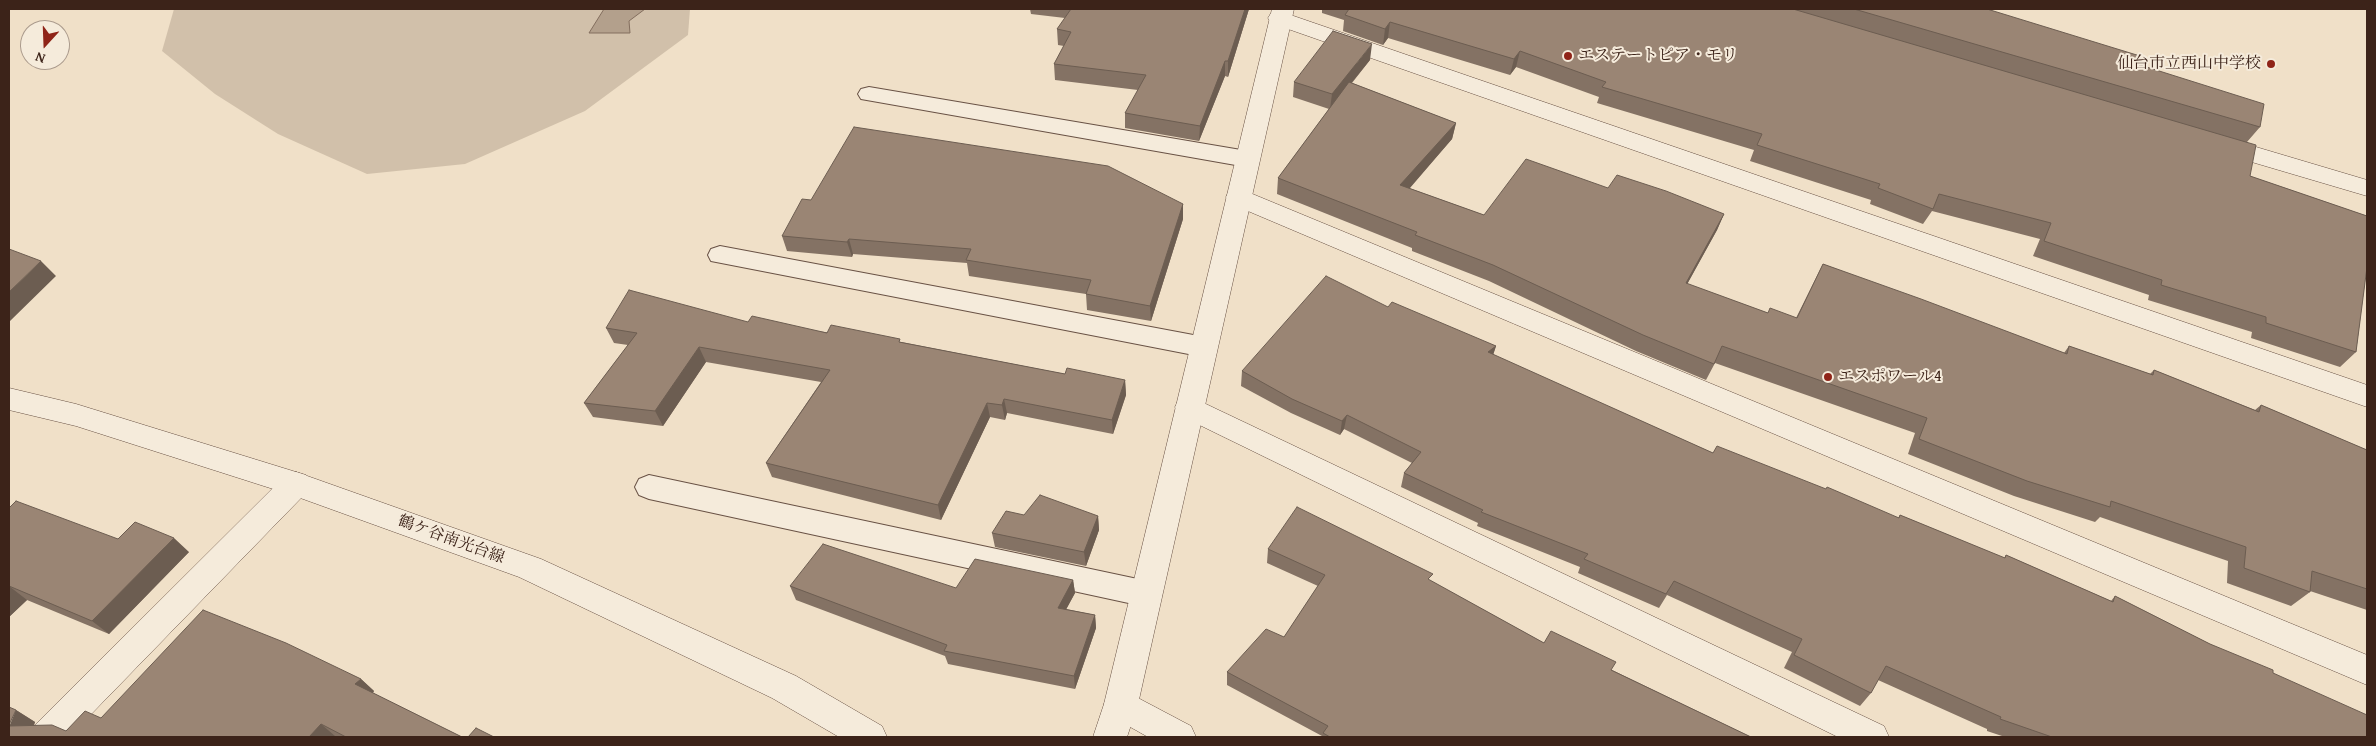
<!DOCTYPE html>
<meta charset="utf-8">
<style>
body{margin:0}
#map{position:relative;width:2376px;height:746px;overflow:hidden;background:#f0e0c8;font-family:"Gentium Book Plus",serif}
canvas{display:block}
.frame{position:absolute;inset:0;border:10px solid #3c2319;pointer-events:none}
.north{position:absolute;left:20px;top:20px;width:50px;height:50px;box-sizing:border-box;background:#f5ebdb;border:1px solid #ab9b8d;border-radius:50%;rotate:200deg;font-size:14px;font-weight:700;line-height:20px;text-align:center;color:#3c2319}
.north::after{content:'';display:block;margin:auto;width:18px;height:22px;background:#8f2418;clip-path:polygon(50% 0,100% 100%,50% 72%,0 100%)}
</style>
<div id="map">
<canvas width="2376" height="746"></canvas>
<div class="frame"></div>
<div class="north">N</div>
</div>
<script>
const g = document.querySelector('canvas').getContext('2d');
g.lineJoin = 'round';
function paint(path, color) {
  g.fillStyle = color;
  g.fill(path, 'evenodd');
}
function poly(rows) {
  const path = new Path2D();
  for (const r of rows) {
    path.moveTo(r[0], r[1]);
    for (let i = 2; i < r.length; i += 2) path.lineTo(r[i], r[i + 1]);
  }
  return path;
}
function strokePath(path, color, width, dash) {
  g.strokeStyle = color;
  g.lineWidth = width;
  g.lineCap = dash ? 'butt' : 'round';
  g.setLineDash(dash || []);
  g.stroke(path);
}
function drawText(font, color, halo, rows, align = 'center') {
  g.font = font + ' "Gentium Book Plus","Noto Serif JP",serif';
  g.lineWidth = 4;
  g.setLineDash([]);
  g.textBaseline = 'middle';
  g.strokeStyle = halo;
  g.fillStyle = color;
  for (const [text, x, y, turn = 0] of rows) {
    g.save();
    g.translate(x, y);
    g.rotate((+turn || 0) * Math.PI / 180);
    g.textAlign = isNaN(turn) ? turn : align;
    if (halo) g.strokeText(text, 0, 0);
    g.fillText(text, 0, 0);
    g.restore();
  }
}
paint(poly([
 [174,9,690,9,688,35,585,111,465,164,367,174,278,134,215,94,162,51]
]), '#d1c0aa');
const water = poly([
 [604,9,645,9,629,21,630,33,589,33,604,9]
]);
paint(water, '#b3a08c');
strokePath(water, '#836e5e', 1);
const service = poly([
 [869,87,1247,151,1255,154,1258,159,1255,164,1247,167,861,99,858,94,861,89,869,87],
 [720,246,1204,337,1213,340,1217,347,1213,354,1204,357,711,261,708,255,711,249,720,246],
 [649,475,1147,581,1158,585,1162,594,1158,603,1147,607,649,499,639,495,635,487,639,479,649,475]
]);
const minor = poly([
 [1279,11,2367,385,2367,407,1271,23,1268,18,1271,13,1279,11],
 [2219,136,2367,180,2367,196,2211,150,2207,144,2211,138,2219,136],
 [1238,188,2367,655,2367,685,1229,203,1226,197,1229,191,1238,188],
 [1189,396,1884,726,1889,737,1838,737,1179,415,1175,407,1179,399,1189,396],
 [296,472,306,475,311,484,306,493,69,737,29,737,34,726,286,475,296,472],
 [1121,689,1191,726,1196,737,1148,737,1109,715,1104,704,1109,693,1121,689]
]);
const tertiary = poly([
 [1272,9,1294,9,1138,704,1127,737,1093,737,1104,704,1272,9],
 [9,388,76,404,296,472,541,559,796,676,882,726,887,737,839,737,772,698,519,577,292,495,76,426,9,410,9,388]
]);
strokePath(service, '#695245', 2);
strokePath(minor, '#695245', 1);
strokePath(tertiary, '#695245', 1);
paint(service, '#f5ebdb');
paint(minor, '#f5ebdb');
paint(tertiary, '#f5ebdb');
paint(poly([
 [1030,9,1249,9,1228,77,1225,76,1199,141,1125,128,1125,113,1138,90,1055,80,1054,64,1064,46,1058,45,1057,29,1065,18,1031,14],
 [1322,9,1987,9,2137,64,2260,127,2247,142,2250,176,2367,216,2367,274,2366,274,2356,352,2340,367,2251,338,2252,332,2148,300,2149,295,2033,256,2040,239,1932,211,1923,224,1870,204,1871,200,1750,161,1754,150,1597,103,1599,97,1516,67,1510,75,1388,38,1383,45,1343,31,1344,20,1322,13],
 [1370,60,1352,83,1456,123,1452,139,1409,188,1484,215,1608,188,1724,214,1717,230,1687,284,1768,313,1796,318,1823,264,2064,353,2069,346,2150,374,2154,370,2255,410,2261,405,2367,450,2367,610,2310,591,2310,592,2291,606,2227,583,2228,561,2100,517,2095,522,2014,496,1908,454,1915,433,1715,363,1706,380,1636,351,1489,281,1412,251,1412,248,1277,194,1278,178,1329,109,1293,97,1294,82],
 [811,200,1183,204,1183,219,1151,321,1087,310,1086,294,969,276,967,263,853,254,852,257,787,251,782,236],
 [1388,307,1496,346,1493,355,1713,453,1898,518,1900,515,2004,558,2006,555,2111,601,2115,596,2210,644,2273,673,2367,737,2005,737,1987,731,1987,729,1878,680,1871,693,1860,706,1784,668,1792,652,1667,595,1659,608,1578,573,1580,567,1477,526,1478,523,1401,487,1404,473,1412,463,1344,429,1340,435,1291,413,1241,386,1242,371],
 [748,322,901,342,1065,374,1125,380,1126,395,1113,434,1007,413,1005,420,990,417,941,520,772,477,766,463,821,382,706,362,663,426,593,417,584,403,628,345,614,343,606,328],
 [9,508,118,539,189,552,109,634,27,600,9,617],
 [1024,515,1098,516,1099,530,1086,566,995,547,992,533],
 [1268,549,1431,581,1544,643,1612,670,1751,737,1322,737,1322,736,1227,685,1227,672,1284,637,1318,586,1267,563],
 [1073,580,1075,593,1066,609,1095,615,1096,628,1075,689,948,664,945,656,796,600,790,586,956,588],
 [361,679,374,691,373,693,462,737,338,737,335,736,334,737,9,737,16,710,35,722,34,726,66,731,101,718]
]), '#847264');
paint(poly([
 [1245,9,1249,9,1228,77,1228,61],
 [1390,22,1388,38,1383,45,1385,29],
 [1372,44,1370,60,1330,109,1332,94],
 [1520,51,1516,67,1510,75,1514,59],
 [1225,61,1225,76,1199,141,1200,126],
 [1456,123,1452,139,1398,202,1400,185],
 [1183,204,1183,219,1151,321,1150,306],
 [1724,214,1717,230,1679,299,1686,283],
 [849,239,853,254,852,257,847,242],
 [41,261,56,276,9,322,9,292],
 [1496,346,1491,361,1488,352],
 [699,347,706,362,663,426,655,411],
 [1125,380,1126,395,1113,434,1112,420],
 [1004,399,1007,413,1005,420,1002,405],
 [987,403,990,417,941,520,938,505],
 [1347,415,1344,429,1340,435,1342,421],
 [1098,516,1099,530,1086,566,1084,552],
 [174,538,189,552,109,634,92,621],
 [1073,580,1075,593,1060,621,1058,608],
 [9,586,27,600,9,617],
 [1095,615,1096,628,1075,689,1074,676],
 [361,679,374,691,369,697,355,684],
 [16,710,35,722,28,737,9,727],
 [321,724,335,736,334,737,309,737]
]), '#6c5d51');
const building = poly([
 [1071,9,1245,9,1228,61,1225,61,1200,126,1125,113,1146,75,1054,64,1071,32,1057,29,1071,9],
 [1349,9,1793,9,2256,145,2250,176,2367,216,2367,267,2356,352,2266,323,2266,317,2161,285,2162,280,2044,241,2051,223,1939,194,1933,209,1878,188,1880,184,1757,145,1762,134,1602,87,1606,82,1520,51,1514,59,1390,22,1385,29,1345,15,1349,9],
 [1854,9,1987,9,2140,56,2137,64,2264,104,2260,127,1854,9],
 [1333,31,1372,44,1332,94,1294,82,1333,31],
 [1349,82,1456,123,1400,185,1484,215,1526,159,1608,188,1617,175,1666,191,1724,214,1686,283,1768,313,1770,308,1797,318,1823,264,1921,299,2067,354,2069,346,2153,375,2154,370,2259,412,2261,405,2367,450,2367,589,2312,571,2310,592,2244,568,2246,547,2111,501,2110,507,2027,481,1919,439,1927,418,1722,346,1714,364,1643,335,1493,265,1415,235,1417,232,1278,178,1349,82],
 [854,127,1108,166,1183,204,1150,306,1086,294,1091,280,966,260,971,249,849,239,847,242,782,236,802,199,811,200,854,127],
 [9,249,41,261,9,292,9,249],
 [1326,276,1388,307,1392,302,1496,346,1488,352,1713,453,1717,446,1826,489,1827,487,1899,518,1900,515,2005,558,2006,555,2113,602,2115,596,2210,644,2273,670,2273,673,2367,715,2367,737,2052,737,2000,719,2001,717,1886,666,1871,693,1794,655,1802,639,1674,581,1666,594,1584,559,1588,554,1481,512,1483,510,1404,473,1421,452,1347,415,1342,421,1292,399,1242,371,1326,276],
 [629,290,748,322,752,316,827,333,831,325,900,339,899,342,1065,374,1067,368,1125,380,1112,420,1004,399,1002,405,987,403,938,505,766,463,830,370,699,347,655,411,584,403,637,333,606,328,629,290],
 [1040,495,1098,516,1084,552,992,533,1006,511,1024,515,1040,495],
 [16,501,118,539,135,522,174,538,92,621,9,586,9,508,16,501],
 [1297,507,1433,574,1428,579,1544,643,1551,631,1616,662,1611,670,1751,737,1330,737,1323,733,1328,726,1227,672,1266,629,1284,637,1325,575,1268,549,1297,507],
 [823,544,956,588,975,559,1073,580,1058,608,1095,615,1074,676,944,651,947,645,790,586,823,544],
 [203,610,286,643,361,679,355,684,462,737,346,737,321,724,309,737,9,737,9,726,52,725,66,731,85,711,101,718,203,610],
 [9,707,16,710,9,725,9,707],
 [476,728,494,737,468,737,476,728]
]);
paint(building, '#9a8574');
strokePath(building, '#6c5d51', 1);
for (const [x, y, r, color] of [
 [1568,56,5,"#8f2418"],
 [2271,64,5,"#8f2418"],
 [1828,377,5,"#8f2418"]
]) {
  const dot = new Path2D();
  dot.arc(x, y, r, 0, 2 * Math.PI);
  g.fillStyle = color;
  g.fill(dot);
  strokePath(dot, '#f5ebdb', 2);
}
drawText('16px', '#3c2319', '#f5ebdb', [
 ["エステートピア・モリ",1578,56],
 ["仙台市立西山中学校",2261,64,"right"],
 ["エスポワール4",1838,377]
], 'left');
drawText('16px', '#3c2319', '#f5ebdb', [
 ["鶴ケ谷南光台線",451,540,20]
]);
</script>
